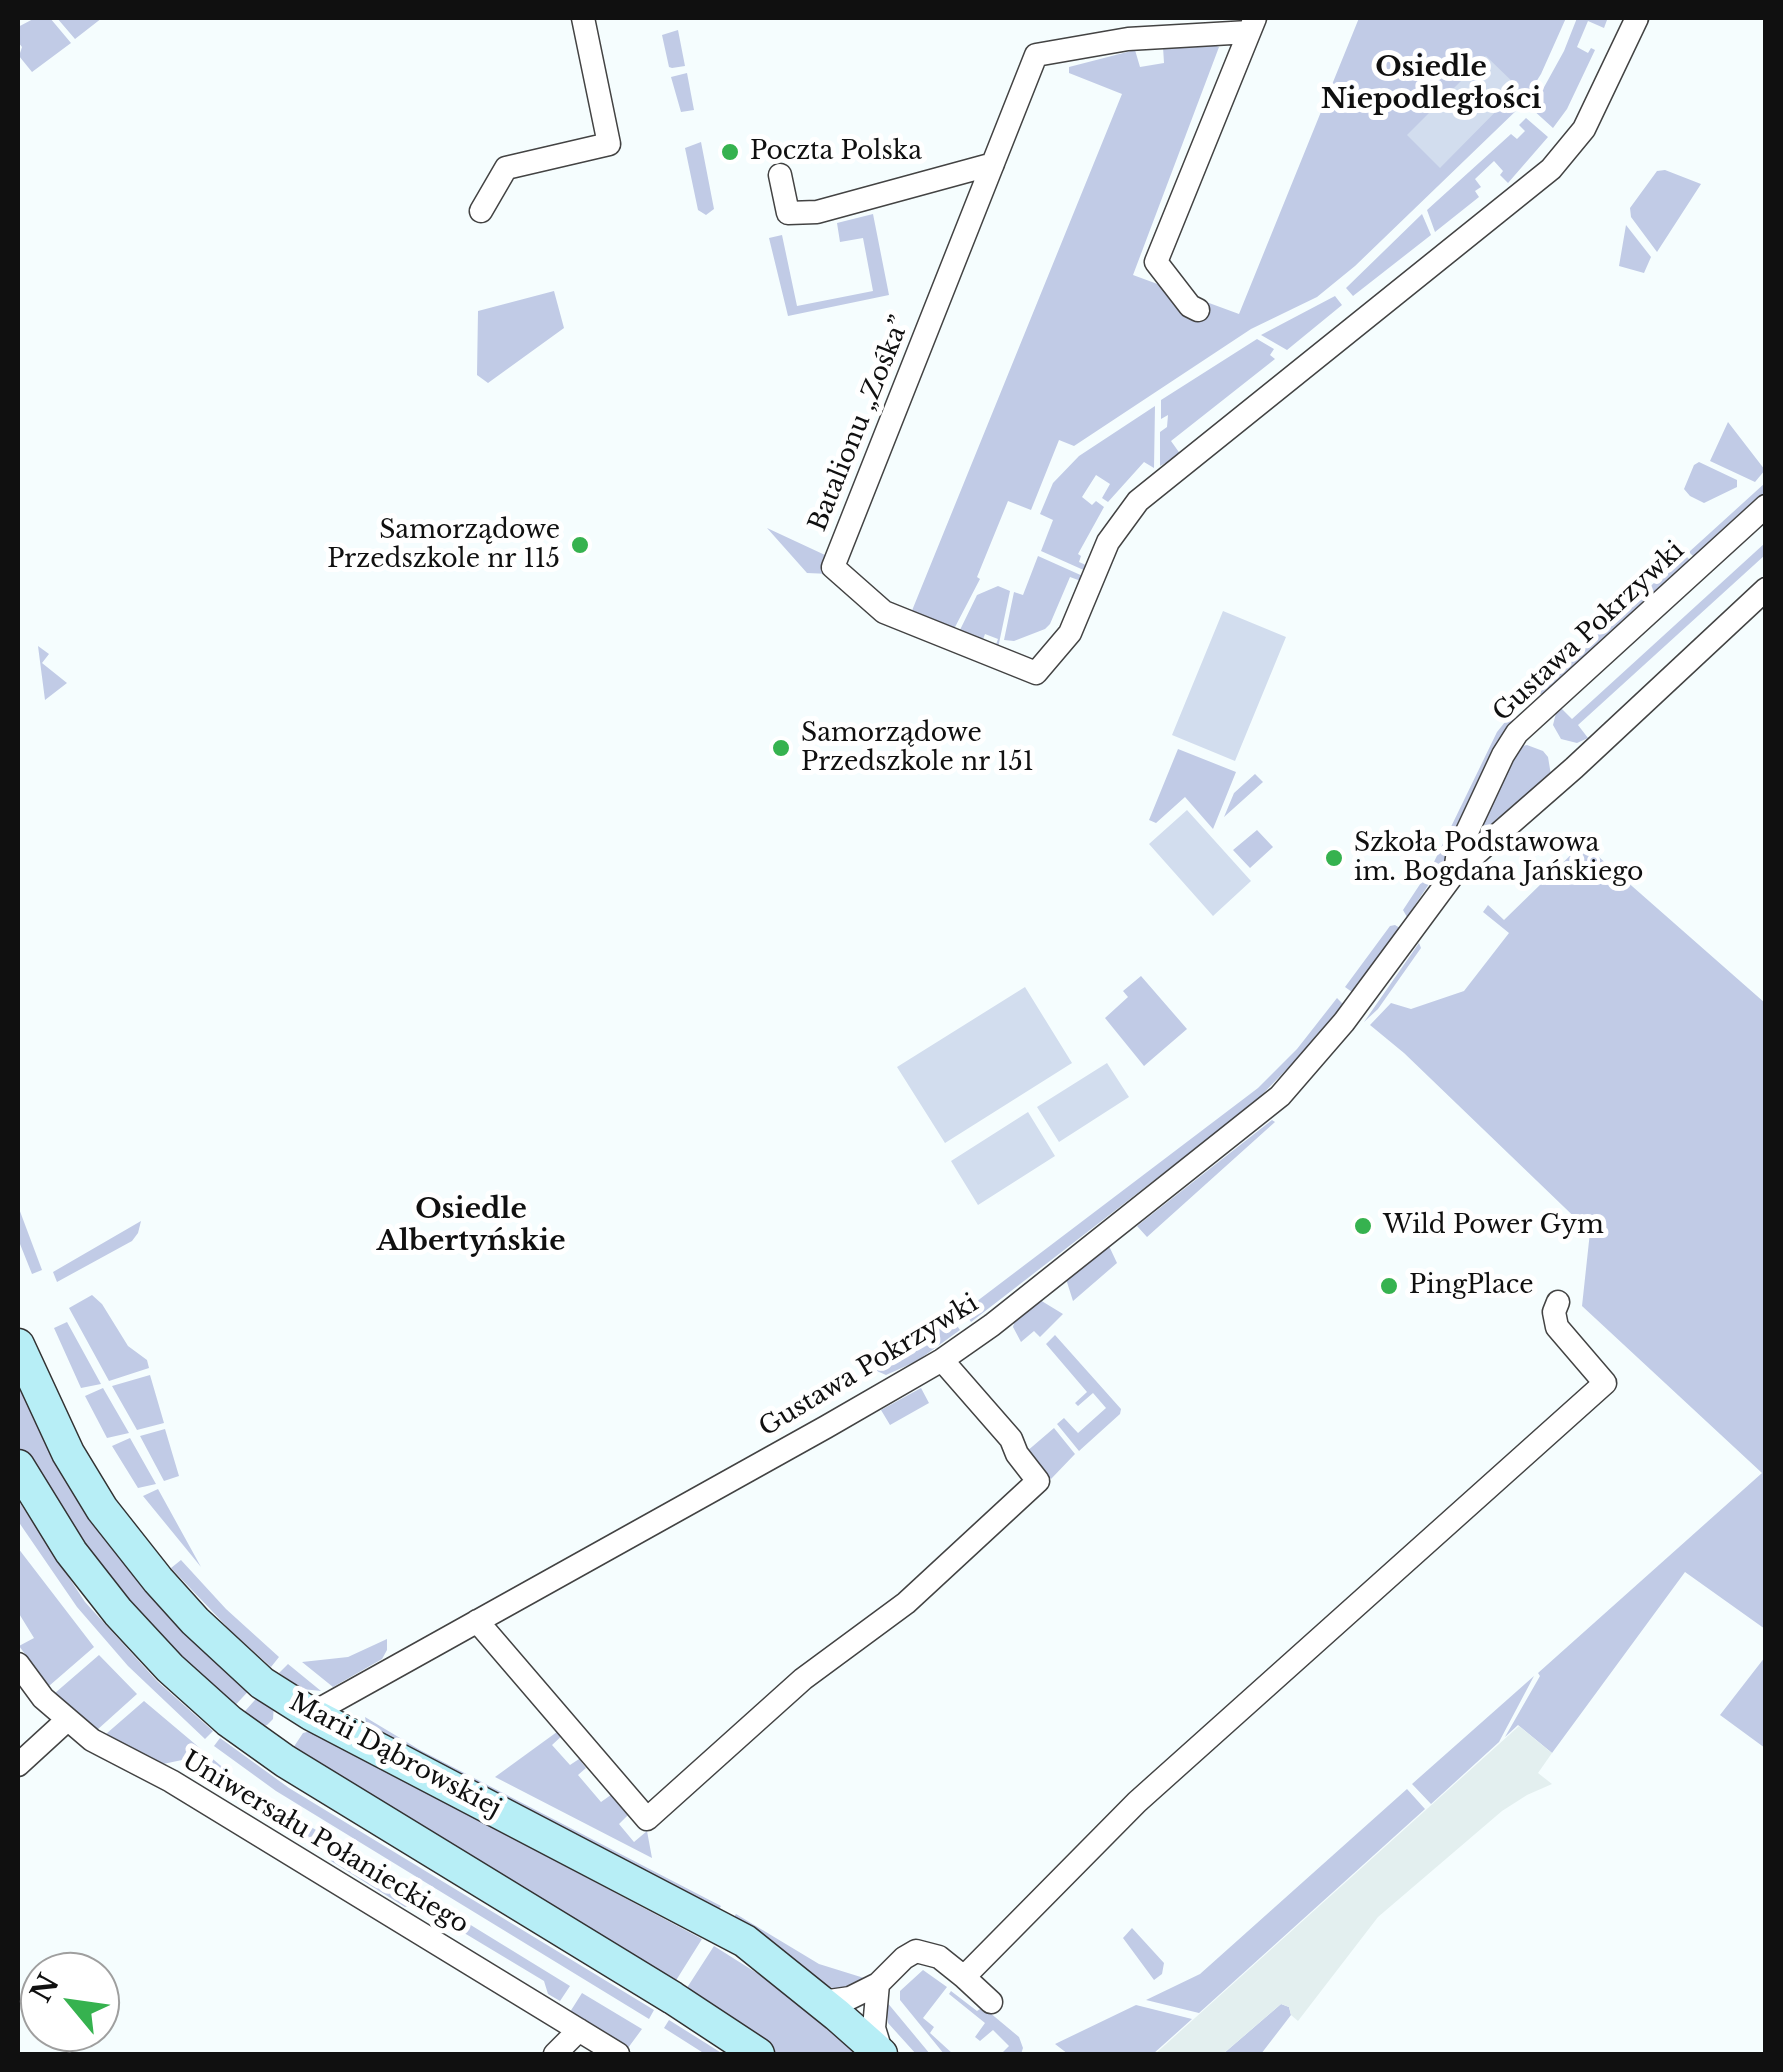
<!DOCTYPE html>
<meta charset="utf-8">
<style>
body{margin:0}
#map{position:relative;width:1783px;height:2072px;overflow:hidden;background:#f5fdfe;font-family:"Libre Baskerville",serif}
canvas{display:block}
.frame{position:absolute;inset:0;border:20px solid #101010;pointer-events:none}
.north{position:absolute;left:20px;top:1952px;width:100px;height:100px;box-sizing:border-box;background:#fff;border:2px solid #9f9f9f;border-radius:50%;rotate:299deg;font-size:28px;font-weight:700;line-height:40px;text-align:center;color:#101010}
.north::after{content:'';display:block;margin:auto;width:35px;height:45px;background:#36b24f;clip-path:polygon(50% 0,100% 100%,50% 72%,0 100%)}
</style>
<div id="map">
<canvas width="1783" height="2072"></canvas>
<div class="frame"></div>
<div class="north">N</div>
</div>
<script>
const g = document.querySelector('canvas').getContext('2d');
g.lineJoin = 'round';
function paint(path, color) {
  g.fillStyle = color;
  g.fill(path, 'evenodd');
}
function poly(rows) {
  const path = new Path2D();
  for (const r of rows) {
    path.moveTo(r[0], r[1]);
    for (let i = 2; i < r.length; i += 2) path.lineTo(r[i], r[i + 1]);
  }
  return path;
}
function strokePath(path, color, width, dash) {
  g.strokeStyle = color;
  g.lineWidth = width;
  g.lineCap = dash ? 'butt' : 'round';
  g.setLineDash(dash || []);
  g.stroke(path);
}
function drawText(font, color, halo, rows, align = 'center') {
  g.font = font + ' "Libre Baskerville",serif';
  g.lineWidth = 10;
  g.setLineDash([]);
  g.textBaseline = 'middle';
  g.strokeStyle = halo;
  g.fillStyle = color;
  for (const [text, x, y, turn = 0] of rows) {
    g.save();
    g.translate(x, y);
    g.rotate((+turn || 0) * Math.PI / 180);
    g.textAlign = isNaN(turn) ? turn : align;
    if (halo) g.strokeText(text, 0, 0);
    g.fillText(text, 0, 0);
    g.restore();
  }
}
paint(poly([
 [35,18,50,18,71,43,32,72,19,56,22,47,18,42,18,27],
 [57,18,102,18,75,39],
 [1359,18,1566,18,1541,74,1521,106,1355,266,1317,297,1251,329,1074,446,1059,440,1031,510,1008,501,977,577,980,579,954,629,911,613,1122,94,1069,73,1069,67,1135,50,1140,67,1164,63,1163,47,1209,43,1219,47,1133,275,1239,314],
 [1577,18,1607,20,1604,28,1588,21,1577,47,1588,53,1591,48,1595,50,1567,109,1553,128,1532,109,1564,51],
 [678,30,685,66,672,68,669,67,662,35],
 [687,73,694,110,681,112,671,77],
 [1526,118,1548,137,1508,183,1500,175,1503,171,1494,161,1475,179,1481,187,1475,191,1479,197,1435,232,1427,210,1511,134,1517,139,1525,131,1519,125],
 [701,142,714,209,706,215,698,210,685,148],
 [1665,170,1701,184,1657,252,1631,217,1630,208,1657,171],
 [873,214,889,295,788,316,769,238,782,235,797,306,873,291,863,238,840,242,837,223],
 [1422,214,1431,235,1353,296,1346,288],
 [1626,225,1651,257,1644,273,1619,266],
 [554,291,564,328,488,383,477,375,478,311],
 [1335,296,1342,305,1287,350,1261,335],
 [1257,339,1274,349,1270,355,1275,359,1171,441,1181,455,1160,466,1160,432,1167,427,1168,415,1161,419,1161,400],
 [1155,406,1154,468,1144,462,1108,502,1102,498,1110,484,1096,475,1082,497,1092,505,1096,501,1104,507,1078,554,1081,556,1079,562,1088,566,1088,572,1041,551,1053,520,1040,514,1053,483,1079,456],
 [1728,422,1765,470,1755,482,1710,461],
 [1699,462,1737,480,1737,487,1704,503,1690,496,1684,489,1694,465],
 [1765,483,1765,495,1695,558,1689,552],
 [767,528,825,555,821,566,830,574,807,573],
 [1765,543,1765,555,1578,725,1588,738,1577,743,1561,739,1553,725,1557,709,1560,707,1572,719],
 [1685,555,1691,561,1543,694,1531,694],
 [1038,556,1085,577,1081,581,1070,577,1050,624,1045,629,1014,641,1004,640,1014,592,1023,595],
 [998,586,1010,591,998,648,995,647,998,639,985,634,982,642,959,632,977,595],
 [38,646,49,654,42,663,67,683,45,700],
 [1513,712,1516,721,1449,854,1407,917,1403,910,1432,866,1497,732],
 [1527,745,1543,751,1548,757,1551,775,1466,851,1518,747],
 [1178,749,1236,772,1213,829,1185,797,1156,823,1149,820],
 [1255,774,1263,782,1224,817,1234,793],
 [1257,830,1273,847,1250,868,1233,850],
 [1583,843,1765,1003,1765,1629,1685,1572,1552,1753,1518,1725,1505,1737,1540,1676,1538,1673,1762,1473,1582,1306,1590,1232,1404,1053,1370,1025,1391,1003,1411,1009,1464,991,1509,933,1483,912,1488,905,1504,920],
 [1395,925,1400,928,1352,992,1345,987,1390,926],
 [1419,943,1421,948,1378,1009,1364,1022],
 [1141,976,1187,1029,1144,1066,1105,1018,1128,997,1123,991],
 [1337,998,1343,1004,1315,1040,1254,1103,971,1322,964,1311,1258,1088,1297,1049],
 [1272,1120,1275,1122,1147,1237,1137,1226],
 [18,1206,42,1270,32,1274,18,1239],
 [141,1221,138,1233,132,1241,57,1282,53,1272],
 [1109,1246,1117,1263,1073,1301,1066,1279],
 [92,1295,102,1304,128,1346,147,1360,149,1368,109,1381,69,1308],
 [1040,1300,1063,1314,1040,1337,1034,1331,1021,1342,1013,1327,1015,1320],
 [953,1320,960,1330,917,1361,886,1375,870,1368],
 [67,1322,101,1384,81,1388,54,1328],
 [1055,1335,1121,1409,1120,1414,1079,1451,1057,1424,1064,1418,1078,1433,1106,1408,1093,1393,1078,1406,1075,1403,1087,1392,1046,1344],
 [150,1375,164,1423,137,1430,112,1386],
 [18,1379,254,1685,229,1712,190,1677,44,1496,18,1448],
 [103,1388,129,1433,107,1438,85,1396],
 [921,1388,929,1403,890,1425,881,1410],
 [1054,1428,1075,1454,1051,1479,1026,1452],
 [165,1429,179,1476,164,1481,140,1436],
 [130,1438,156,1484,138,1488,112,1446],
 [158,1489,201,1567,143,1496],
 [18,1500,85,1602,157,1681,213,1731,205,1739,128,1666,77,1607,18,1521],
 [18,1548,94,1647,49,1686,19,1646,34,1638,18,1612],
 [181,1560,226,1609,279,1657,271,1667,231,1631,171,1568],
 [387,1639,387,1650,382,1659,333,1687,302,1662,348,1657],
 [99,1655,137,1694,97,1730,55,1693],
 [1765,1657,1765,1748,1720,1715],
 [288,1664,321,1691,302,1689,279,1673],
 [1534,1676,1499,1742,1431,1804,1412,1784],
 [262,1692,274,1705,273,1719,267,1725,259,1728,238,1719],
 [144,1701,246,1787,570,1986,560,2001,548,1994,544,1981,416,1904,405,1907,331,1861,325,1848,182,1760,163,1764,106,1734],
 [365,1717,420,1750,721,1906,716,1915,367,1728],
 [561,1729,565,1733,552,1745,570,1765,579,1759,586,1768,578,1775,601,1802,615,1792,631,1812,619,1824,634,1842,647,1831,652,1858,495,1777],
 [311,1731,702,1939,670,1990,293,1748,303,1733],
 [220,1738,289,1788,654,2010,649,2019,276,1791,214,1746],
 [1407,1789,1425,1809,1199,2013,1146,2000,1200,1974],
 [736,1914,819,1964,864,1978,846,1988,832,1988,730,1923],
 [1132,1928,1164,1963,1162,1974,1154,1980,1123,1938],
 [714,1946,790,1994,861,2054,769,2054,681,1997],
 [923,1970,947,1987,923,2018,934,2027,930,2033,953,2054,944,2054,900,2000,900,1991],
 [951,1991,977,2011,983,2007,1019,2037,1023,2048,1021,2054,1001,2054,1009,2046,993,2030,980,2041,975,2037,985,2023,949,1994],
 [582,1993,642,2029,628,2048,570,2012],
 [886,2001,930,2054,916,2054,888,2023],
 [1281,2004,1289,2007,1291,2015,1261,2054,1223,2054],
 [1136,2005,1192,2019,1153,2054,1068,2054,1055,2044],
 [669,2020,704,2042,723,2054,705,2054,664,2028]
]), '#c1cbe6');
paint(poly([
 [1486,56,1519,88,1440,168,1407,135],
 [1223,611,1286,637,1235,761,1172,735],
 [1187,810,1251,881,1213,916,1149,844],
 [1025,987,1072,1063,945,1143,897,1067],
 [1107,1063,1129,1097,1059,1142,1037,1107],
 [1028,1112,1055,1156,978,1205,951,1161]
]), '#d2ddee');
paint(poly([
 [1519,1726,1552,1753,1538,1773,1552,1784,1527,1795,1502,1811,1378,1917,1298,2021,1291,2015,1289,2007,1281,2004,1223,2054,1155,2054]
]), '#e3efef');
const street = poly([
 [1249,32,1128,39,1036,55,833,567,884,612,1036,673,1070,633,1108,542,1138,501,1551,169,1584,129,1637,18],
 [780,175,788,213,817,212,993,164],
 [481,211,506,168,609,144,583,18],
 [1198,310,1190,306,1156,262,1255,18],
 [1455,872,1458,851,1503,755,1517,733,1766,506],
 [477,1621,647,1819,803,1679,906,1603,1038,1481,1017,1454,1011,1439,942,1360],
 [18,1664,43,1698,92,1740,171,1781,618,2054],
 [311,1714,826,1427,942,1360,992,1325,1280,1096,1344,1022,1455,872,1574,768,1766,589],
 [18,1765,66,1721],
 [964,1977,991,2002],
 [878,1984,874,2028,882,2054],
 [822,2002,850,1998,878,1984,904,1958,916,1951,939,1957,964,1977,1137,1802,1605,1383,1557,1327,1554,1312,1558,1302],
 [555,2054,579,2030]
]);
const secondary = poly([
 [18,1345,68,1453,102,1509,158,1580,195,1621,262,1683,311,1714,745,1941,837,2015,881,2054],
 [18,1466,71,1552,118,1612,170,1668,229,1721,285,1761,673,1998,758,2054]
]);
strokePath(street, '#434343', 25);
strokePath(secondary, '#323232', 35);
strokePath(street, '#fff', 22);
strokePath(secondary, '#b7eef6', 32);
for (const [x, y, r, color] of [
 [730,152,10,"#36b24f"],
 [580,545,10,"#36b24f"],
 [781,748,10,"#36b24f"],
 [1334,858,10,"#36b24f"],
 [1363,1226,10,"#36b24f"],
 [1389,1286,10,"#36b24f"]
]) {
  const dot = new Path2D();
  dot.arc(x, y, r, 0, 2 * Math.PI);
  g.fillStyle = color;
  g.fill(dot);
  strokePath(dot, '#fff', 4);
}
drawText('25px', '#101010', '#fff', [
 ["Poczta Polska",750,152],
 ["Samorządowe",560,531,"right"],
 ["Przedszkole nr 115",560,560,"right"],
 ["Samorządowe",801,734],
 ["Przedszkole nr 151",801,763],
 ["Szkoła Podstawowa",1354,844],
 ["im. Bogdana Jańskiego",1354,873],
 ["Wild Power Gym",1383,1226],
 ["PingPlace",1409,1286]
], 'left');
drawText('25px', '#101010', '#fff', [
 ["Batalionu „Zośka”",860,424,-68],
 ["Gustawa Pokrzywki",1589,632,-43],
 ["Gustawa Pokrzywki",869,1366,-31],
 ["Marii Dąbrowskiej",395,1756,28],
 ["Uniwersału Połanieckiego",325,1843,31]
]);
drawText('bold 28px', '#101010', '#fff', [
 ["Osiedle",1431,68],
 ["Niepodległości",1431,100],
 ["Osiedle",471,1210],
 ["Albertyńskie",471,1242]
]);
</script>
